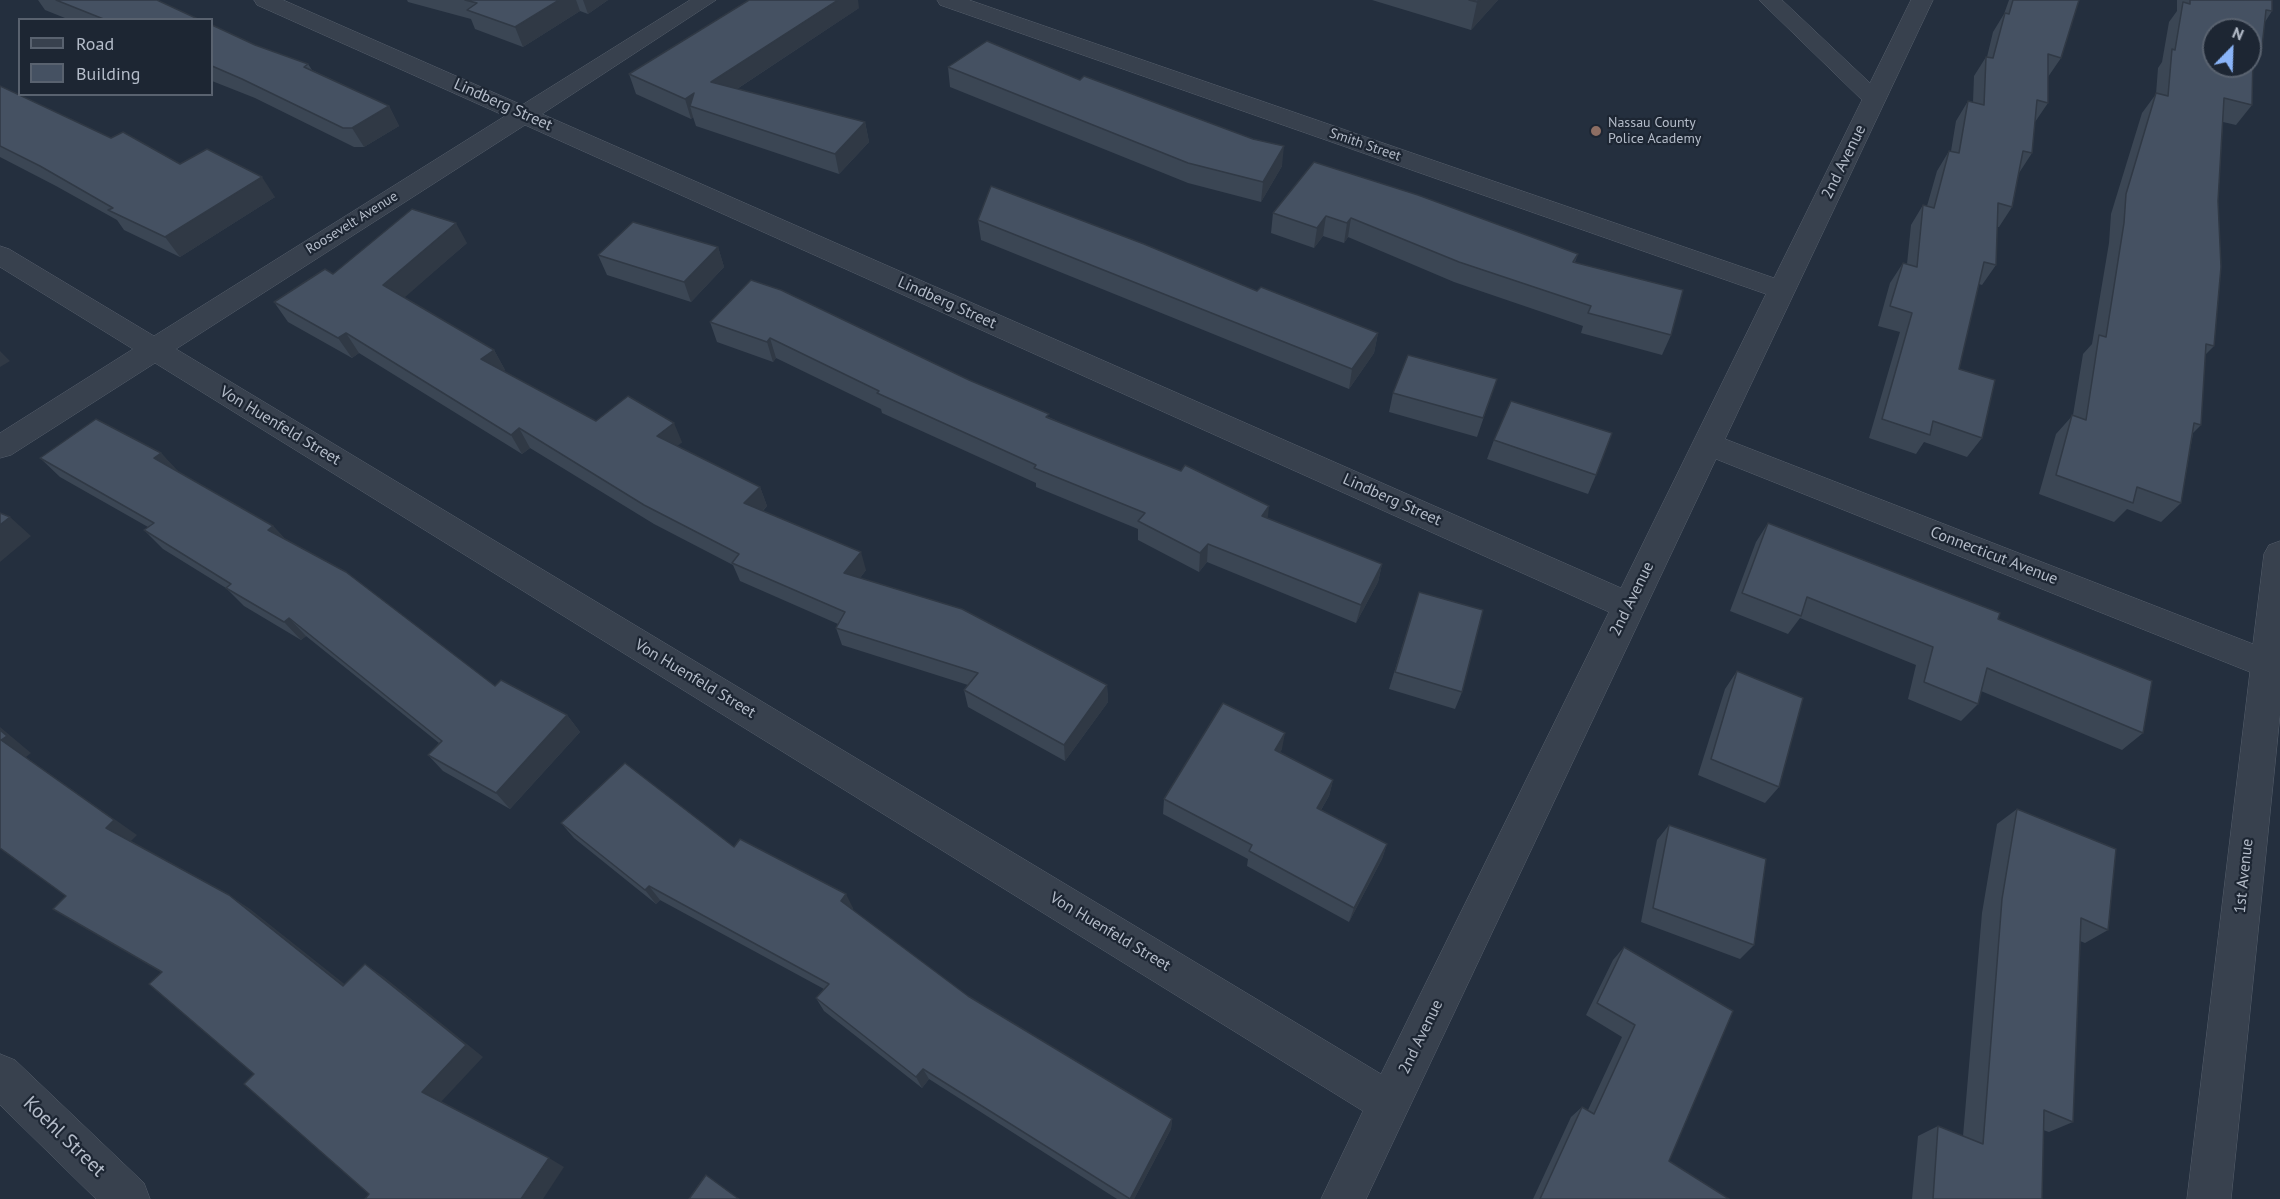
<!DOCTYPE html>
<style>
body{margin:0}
#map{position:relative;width:2280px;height:1199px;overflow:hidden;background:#242f3e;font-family:"PT Sans",sans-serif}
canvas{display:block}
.legend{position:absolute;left:18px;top:18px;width:195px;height:78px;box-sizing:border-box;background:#1d2633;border:2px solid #59626f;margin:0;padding:8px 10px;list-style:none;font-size:18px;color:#b4bcc9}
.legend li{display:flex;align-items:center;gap:12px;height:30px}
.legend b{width:30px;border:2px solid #59626f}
.north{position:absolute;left:2202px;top:18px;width:60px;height:60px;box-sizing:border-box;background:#1d2633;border:2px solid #59626f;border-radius:50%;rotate:23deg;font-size:16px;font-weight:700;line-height:24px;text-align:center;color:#b4bcc9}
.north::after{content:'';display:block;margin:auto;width:21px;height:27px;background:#8ab4f8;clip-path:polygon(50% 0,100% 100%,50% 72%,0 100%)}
</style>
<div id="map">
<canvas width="2280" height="1199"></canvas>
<ul class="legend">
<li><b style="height:8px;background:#38414e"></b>Road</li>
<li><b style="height:16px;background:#455162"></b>Building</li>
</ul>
<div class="north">N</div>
</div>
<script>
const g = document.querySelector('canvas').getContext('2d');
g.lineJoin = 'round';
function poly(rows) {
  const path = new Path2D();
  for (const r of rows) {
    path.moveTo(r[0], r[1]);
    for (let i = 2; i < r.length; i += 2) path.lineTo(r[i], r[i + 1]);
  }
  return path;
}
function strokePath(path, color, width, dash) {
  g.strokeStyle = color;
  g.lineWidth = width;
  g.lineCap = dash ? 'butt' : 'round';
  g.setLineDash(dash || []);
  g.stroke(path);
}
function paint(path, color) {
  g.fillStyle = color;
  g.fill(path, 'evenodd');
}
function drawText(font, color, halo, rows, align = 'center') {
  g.font = font + ' "PT Sans",sans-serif';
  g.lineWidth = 4.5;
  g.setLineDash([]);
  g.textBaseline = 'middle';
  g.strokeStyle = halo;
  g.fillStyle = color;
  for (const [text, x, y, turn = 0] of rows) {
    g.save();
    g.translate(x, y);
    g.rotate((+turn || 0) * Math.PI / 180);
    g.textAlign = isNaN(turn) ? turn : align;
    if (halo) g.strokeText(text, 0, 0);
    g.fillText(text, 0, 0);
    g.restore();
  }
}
const minor = poly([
 [254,0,283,0,522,105,690,0,716,0,542,114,1621,588,1766,294,940,5,937,0,969,0,1774,278,1862,100,1759,0,1782,0,1870,83,1911,0,1933,0,1725,439,2253,644,2264,554,2269,545,2280,541,2280,714,2231,1199,2187,1199,2250,672,1716,459,1366,1199,1321,1199,1363,1111,155,363,11,455,0,458,0,433,133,349,0,267,0,246,9,249,154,336,505,116,257,5,254,0],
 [525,125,1609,612,1381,1074,176,349,525,125],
 [0,1054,15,1060,144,1183,150,1199,96,1199,0,1105,0,1054]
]);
strokePath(minor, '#565f6c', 1);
paint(minor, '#38414e');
paint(poly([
 [38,0,157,0,200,20,70,20,45,10],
 [407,0,608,0,588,14,580,11,523,47,475,29,471,19,408,2],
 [1372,0,1498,0,1471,30],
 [2009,0,2079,0,2061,58,2048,77,2048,103,2035,122,2032,153,2019,173,2012,207,1999,227,1997,227,1996,265,1982,285,1979,284,1959,369,1982,438,1967,457,1924,442,1916,454,1869,438,1900,332,1878,326,1890,283,1903,263,1907,264,1911,225,1923,205,1927,206,1937,171,1949,151,1951,151,1956,121,1968,101,1973,102,1974,76,1986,57,1987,57,1993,32,2004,14],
 [2177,0,2272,0,2272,11,2265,22,2261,56,2253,66,2252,105,2236,125,2223,122,2218,201,2214,346,2205,355,2201,425,2193,433,2181,503,2161,522,2127,509,2114,522,2039,494,2056,434,2073,415,2083,354,2092,344,2109,243,2111,214,2142,113,2156,94,2158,68,2162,62,2169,22,2177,11],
 [859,8,737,89,865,122,869,142,839,174,696,126,693,117,691,119,636,94,629,74],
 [212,25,255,45,308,64,312,70,389,106,399,126,364,147,354,147,255,98,212,81],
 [948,67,1282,166,1261,202,1188,183,950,87],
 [0,86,111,138,180,164,275,197,180,257,124,230,117,220,56,186,0,157],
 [1314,162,1578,254,1575,262,1671,335,1662,355,1581,333,1583,326,1454,282,1348,237,1344,243,1323,236,1314,248,1271,233,1273,213],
 [978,220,1257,291,1378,333,1374,353,1349,389,981,240],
 [467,243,404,297,494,350,505,370,503,371,596,421,682,442,677,446,760,487,767,506,763,511,866,570,860,578,1107,685,1108,702,1065,761,968,707,964,690,968,685,842,645,836,628,838,624,740,581,733,565,654,524,530,448,522,454,359,353,352,358,288,322,274,302,333,274],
 [718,247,724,267,691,302,607,275,598,255],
 [751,280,1268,518,1382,564,1378,582,1356,623,1207,562,1199,572,1138,540,1138,529,1036,487,1036,483,882,413,881,409,776,358,773,362,717,342,710,322],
 [1497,379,1477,437,1389,412,1393,393],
 [1494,440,1596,475,1588,494,1487,459],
 [161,453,178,472,273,526,286,540,495,686,567,715,580,732,510,809,443,771,428,755,439,743,306,636,301,640,244,606,226,588,163,549,144,530,148,527,60,477,40,458],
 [1768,523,1998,619,2143,733,2122,750,1981,691,1978,704,1961,721,1908,699,1916,665,1800,618,1788,634,1730,611,1756,542],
 [1419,592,1462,692,1455,709,1389,689],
 [1737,671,1779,787,1765,803,1698,775,1725,689],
 [1282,749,1280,752,1333,780,1329,796,1321,810,1387,844,1382,859,1349,922,1247,866,1248,859,1163,814,1164,799],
 [2017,809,2108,930,2085,943,2080,941,2073,1122,2049,1132,2043,1130,2042,1199,1912,1199,1918,1136,1938,1126,1963,1136,1982,913,1997,824],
 [561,823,734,847,853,908,852,910,968,996,1172,1119,1171,1129,1134,1199,1117,1199,929,1079,922,1088,824,1011,816,998,824,989,660,900,656,904,574,838],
 [1669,825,1754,945,1740,959,1641,922,1657,840],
 [1624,947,1669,1161,1729,1199,1533,1199,1571,1117,1582,1107,1588,1110,1622,1037,1586,1015,1613,960]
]), '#3b4654');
paint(poly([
 [559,0,576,0,580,11,523,47,515,27],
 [583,0,608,0,588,14],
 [838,0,858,0,859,8,717,102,711,82],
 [1480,0,1498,0,1471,30,1477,2],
 [694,93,690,106,693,117,691,119,685,99],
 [389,106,399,126,364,147,352,128],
 [865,122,869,142,839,174,835,154],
 [1284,146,1282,166,1261,202,1263,182],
 [262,177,275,197,180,257,165,237],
 [1326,216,1323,236,1314,248,1317,228],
 [1351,218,1348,237,1344,243,1347,223],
 [456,223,467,243,396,305,383,285],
 [718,247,724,267,691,302,684,282],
 [346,333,359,353,352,358,338,338],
 [1378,333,1374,353,1349,389,1352,369],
 [770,338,776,358,773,362,767,342],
 [494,350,505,370,492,379,481,359],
 [0,351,10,361,0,367],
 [674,423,682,442,666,456,657,436],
 [519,428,530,448,522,454,511,435],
 [161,453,179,472,154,458],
 [760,487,767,506,752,522,744,503],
 [1269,506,1267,525,1262,516],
 [10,517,31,536,0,562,0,525],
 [273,526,290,544,268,530],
 [1208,544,1207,562,1199,572,1200,553],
 [861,552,866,570,850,591,844,573],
 [1382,564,1378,582,1356,623,1361,605],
 [289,618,306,636,301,640,284,622],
 [1107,685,1108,702,1065,761,1064,745],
 [567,715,580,732,510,809,496,793],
 [0,727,31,753,26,757,137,835,129,843,106,828,1,740],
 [1285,733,1282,749,1272,766,1275,750],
 [1333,780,1329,796,1313,823,1317,808],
 [1387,844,1382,859,1349,922,1354,908],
 [649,886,660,900,656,904,645,890],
 [846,894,853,908,848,915,841,901],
 [229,895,250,909,362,998,343,986],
 [365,964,384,977,483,1057,440,1103,422,1092],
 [923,1069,929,1079,922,1088,916,1077],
 [1172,1119,1171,1129,1134,1199,1130,1199],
 [549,1158,564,1167,543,1199,521,1199]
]), '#303945');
const building = poly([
 [56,0,157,0,200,20,106,20,56,0],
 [465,0,559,0,515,27,467,10,477,3,465,0],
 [749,0,838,0,711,82,865,122,835,154,690,106,694,93,685,99,629,74,749,0],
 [1469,0,1480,0,1477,2,1469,0],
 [2013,0,2079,0,2061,58,2048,54,2048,103,2037,100,2032,153,2023,151,2012,207,1998,203,1996,265,1984,262,1959,369,1995,380,1982,438,1933,421,1930,435,1882,419,1912,313,1890,306,1903,263,1917,267,1923,205,1934,208,1949,151,1959,153,1968,101,1984,105,1986,57,1993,58,2005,13,2009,14,2013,0],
 [2190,0,2272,0,2272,11,2266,10,2261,56,2253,54,2252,105,2224,98,2218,201,2221,267,2214,346,2206,344,2201,425,2194,423,2181,503,2137,487,2133,503,2056,475,2072,415,2086,420,2099,335,2106,337,2124,223,2126,194,2156,93,2168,96,2172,49,2175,50,2183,2,2190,4,2190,0],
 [2214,30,2250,30,2250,66,2214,66,2214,30],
 [212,25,255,45,308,64,304,67,389,106,352,128,343,128,242,79,212,66,212,25],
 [987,41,1080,80,1084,76,1253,139,1284,146,1263,182,1188,163,948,67,987,41],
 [0,86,111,138,123,132,180,164,207,149,262,177,165,237,108,210,113,208,40,166,0,146,0,86],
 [1314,162,1418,195,1578,254,1573,262,1683,290,1671,335,1588,313,1591,306,1459,262,1351,218,1347,223,1326,216,1317,228,1273,213,1314,162],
 [991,186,1144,244,1257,291,1261,287,1378,333,1352,369,978,220,991,186],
 [412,209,456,223,383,285,494,350,481,359,596,421,628,396,674,423,657,436,760,487,744,503,861,552,844,573,962,609,1107,685,1064,745,964,690,978,673,836,628,845,612,732,563,739,554,644,505,519,428,511,435,346,333,338,338,274,302,325,269,333,274,412,209],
 [633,222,718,247,684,282,598,255,633,222],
 [751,280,781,290,969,380,1049,414,1046,417,1181,471,1185,465,1269,506,1262,516,1382,564,1361,605,1208,544,1200,553,1138,521,1145,513,1034,468,1036,465,877,393,879,391,770,338,767,342,710,322,751,280],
 [1408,355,1497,379,1483,418,1393,393,1408,355],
 [1511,401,1612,433,1596,475,1494,440,1511,401],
 [96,419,161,453,154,458,273,526,268,530,346,572,495,686,501,680,567,715,496,793,428,755,442,741,289,618,284,622,226,588,231,584,144,530,154,523,40,458,96,419],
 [0,513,10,517,0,525,0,513],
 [1768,523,2000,613,1998,619,2152,681,2143,733,1987,668,1978,704,1924,682,1933,647,1807,597,1801,616,1742,593,1768,523],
 [1419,592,1483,610,1462,692,1395,672,1419,592],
 [1737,671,1803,698,1779,787,1711,759,1737,671],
 [1223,703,1285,733,1275,750,1333,780,1317,808,1387,844,1354,908,1249,851,1252,845,1164,799,1223,703],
 [0,730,7,736,1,740,114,820,106,828,229,895,343,986,365,964,466,1045,422,1092,549,1158,521,1199,365,1199,369,1194,244,1084,254,1074,149,984,162,972,53,909,66,896,0,848,0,730],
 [625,763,734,847,740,839,846,894,841,901,968,996,1172,1119,1130,1199,923,1069,916,1077,816,998,829,984,649,886,645,890,561,823,625,763],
 [2017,809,2116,849,2108,930,2081,918,2073,1122,2044,1110,2042,1199,1933,1199,1938,1126,1983,1144,2002,899,2017,809],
 [1669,825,1766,859,1754,945,1653,908,1669,825],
 [1624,947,1733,1011,1669,1161,1729,1199,1540,1199,1582,1107,1594,1114,1635,1025,1597,1003,1624,947],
 [706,1175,739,1199,689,1199,706,1175]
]);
paint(building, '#455162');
strokePath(building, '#303945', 1.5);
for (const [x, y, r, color] of [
 [1596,131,6,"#8d6e63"]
]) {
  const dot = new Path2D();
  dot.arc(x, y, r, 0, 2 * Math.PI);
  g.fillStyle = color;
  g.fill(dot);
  strokePath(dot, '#1d2633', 2);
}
drawText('14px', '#b4bcc9', '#1d2633', [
 ["Nassau County",1608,123],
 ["Police Academy",1608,139]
], 'left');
drawText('14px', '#b4bcc9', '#1d2633', [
 ["Smith Street",1365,145,19],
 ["Roosevelt Avenue",352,223,-32]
]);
drawText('16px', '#b4bcc9', '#1d2633', [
 ["Lindberg Street",503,105,24],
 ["2nd Avenue",1844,162,-64],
 ["Lindberg Street",947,303,24],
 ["Von Huenfeld Street",280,426,31],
 ["Lindberg Street",1392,500,24],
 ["Connecticut Avenue",1994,556,21],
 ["2nd Avenue",1632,599,-64],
 ["Von Huenfeld Street",695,679,31],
 ["1st Avenue",2244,876,-84],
 ["Von Huenfeld Street",1110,932,31],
 ["2nd Avenue",1421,1037,-64]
]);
drawText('20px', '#b4bcc9', '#1d2633', [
 ["Koehl Street",64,1137,44]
]);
</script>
